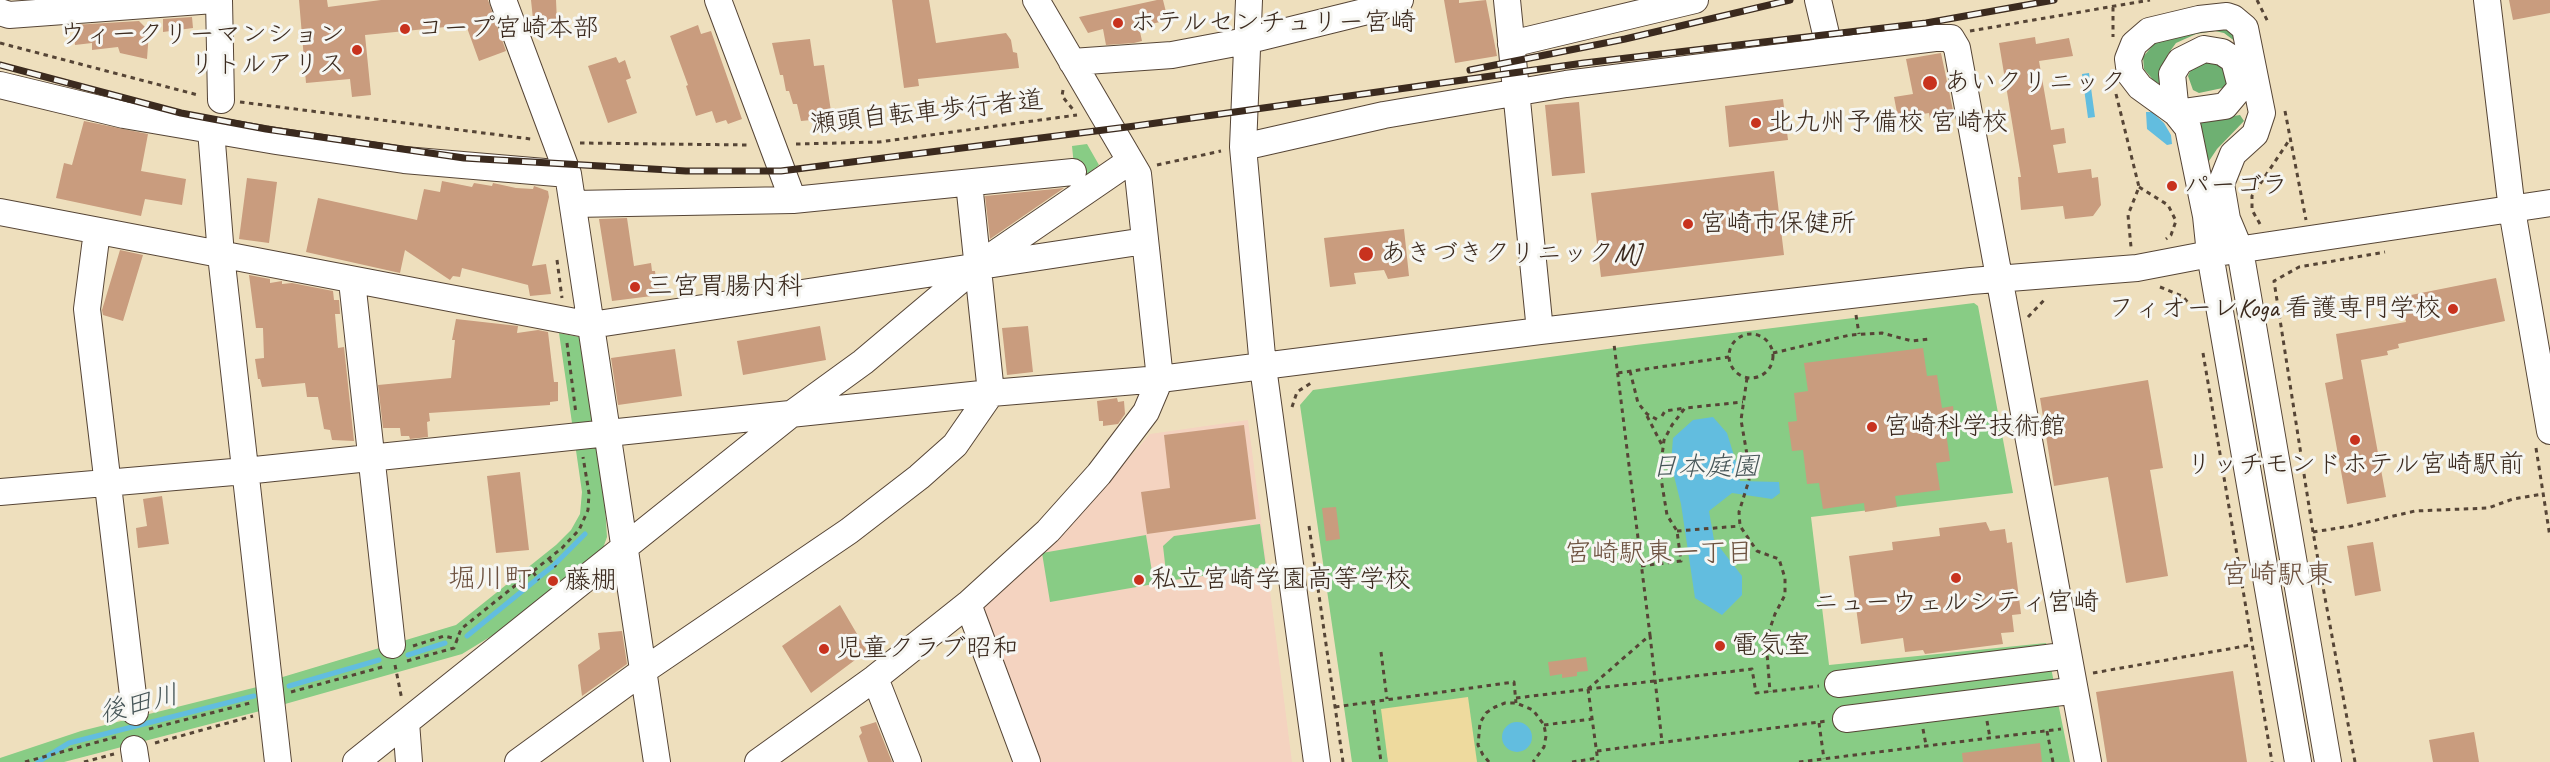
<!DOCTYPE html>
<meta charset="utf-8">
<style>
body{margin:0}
canvas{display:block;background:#eedfbd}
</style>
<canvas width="2550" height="762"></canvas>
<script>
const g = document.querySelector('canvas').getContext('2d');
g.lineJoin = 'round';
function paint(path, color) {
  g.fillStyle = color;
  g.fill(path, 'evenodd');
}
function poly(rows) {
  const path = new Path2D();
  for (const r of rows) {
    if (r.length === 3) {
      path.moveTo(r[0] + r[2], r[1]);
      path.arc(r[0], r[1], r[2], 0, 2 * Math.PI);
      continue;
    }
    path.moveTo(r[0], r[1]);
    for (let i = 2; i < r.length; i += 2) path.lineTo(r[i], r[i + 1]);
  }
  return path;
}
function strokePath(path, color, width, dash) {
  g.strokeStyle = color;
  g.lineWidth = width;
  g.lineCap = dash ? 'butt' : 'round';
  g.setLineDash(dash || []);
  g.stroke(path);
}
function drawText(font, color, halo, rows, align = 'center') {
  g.font = font + ' Caveat,"Klee One",sans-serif';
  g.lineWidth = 6;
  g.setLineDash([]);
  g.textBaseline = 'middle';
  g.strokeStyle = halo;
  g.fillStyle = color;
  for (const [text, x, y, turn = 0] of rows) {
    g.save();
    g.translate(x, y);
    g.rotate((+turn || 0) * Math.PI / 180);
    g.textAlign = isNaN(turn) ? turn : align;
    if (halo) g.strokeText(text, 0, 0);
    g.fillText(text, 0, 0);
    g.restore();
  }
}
paint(poly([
 [1248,420,1292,762,1038,762,982,605,1093,499,1150,434]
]), '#f4d3c0');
paint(poly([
 [1087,144,1099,165,1082,179,1074,166,1072,146],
 [1974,303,1978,306,2013,493,1811,517,1829,665,2046,643,2070,762,1352,762,1300,405,1313,390,1636,345],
 [559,333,579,337,605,506,607,537,602,551,587,565,498,632,462,654,278,706,276,679,456,625,556,545,571,530,580,514,582,492],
 [1260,524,1266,567,1167,581,1163,546,1174,536],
 [1146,535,1154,584,1050,602,1042,553],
 [257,687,260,711,64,762,0,762,0,758,81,731]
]), '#88cc85');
paint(poly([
 [2222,25,2233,32,2236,42,2224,33,2215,31,2196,34,2176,43,2168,54,2164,66,2166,87,2154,81,2144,69,2143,57,2158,39],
 [2225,61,2232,86,2199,93,2193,90,2188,76,2194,63],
 [2240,115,2244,121,2217,149,2205,167,2198,127,2201,121]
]), '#6eb072');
paint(poly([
 [1468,697,1477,762,1388,762,1381,709]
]), '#eeda9e');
paint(poly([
 [2089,73,2095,117,2088,118,2082,74],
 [2146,112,2152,112,2164,123,2171,135,2172,144,2167,145,2147,129],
 [1713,417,1727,433,1736,462,1740,481,1779,482,1780,493,1772,499,1732,493,1709,511,1714,540,1742,576,1742,595,1722,615,1695,598,1681,504,1671,464,1673,438,1693,420],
 [1517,737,15]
]), '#62bddf');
strokePath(poly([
 [555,564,585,534],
 [539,577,553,566],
 [467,636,537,579],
 [408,655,445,643],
 [289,686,379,660],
 [38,762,69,743,254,696]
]), '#62bddf', 5);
paint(poly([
 [299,0,327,0,328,7,381,0,488,0,506,51,479,61,466,25,365,35,371,95,352,97,350,79,306,83],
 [531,0,556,0,557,22,534,29],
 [892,0,929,0,936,43,1006,33,1011,40,1013,52,1017,53,1019,68,918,79,919,86,904,88],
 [1157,0,1163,0,1168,20,1139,27,1142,41,1134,43,1106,45,1103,29,1088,33,1079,17],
 [1444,0,1459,0,1459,3,1486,0,1497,56,1455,63],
 [2509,0,2550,0,2550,13,2513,20],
 [192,17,193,28,163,32,163,19],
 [139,21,149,31,147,59,120,53,118,47,92,50,92,43,75,45,73,25],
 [698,25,701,34,711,31,742,119,728,124,726,120,716,123,712,111,696,116,686,86,688,85,670,36],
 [2035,37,2036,44,2069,38,2073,56,2039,61,2051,130,2064,128,2066,143,2053,145,2058,173,2091,169,2092,178,2098,177,2101,205,2093,216,2065,219,2063,206,2021,210,2018,177,2021,177,1999,43],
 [810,39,814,66,824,65,832,118,801,121,797,104,793,104,789,91,786,91,783,75,780,75,772,43],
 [1941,53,1954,115,1930,119,1929,113,1898,118,1894,97,1913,94,1906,59],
 [616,57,619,63,625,60,631,78,626,80,637,113,608,123,588,66],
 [1783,99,1788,140,1729,147,1725,106],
 [1579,102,1585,173,1552,176,1545,105],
 [84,121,148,134,141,171,186,179,182,205,145,199,141,216,56,198,64,163,72,165],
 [1774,171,1784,255,1601,277,1591,193],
 [247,178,277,182,269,243,239,239],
 [442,181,472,187,474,183,492,186,493,183,516,188,533,189,534,186,548,191,549,197,532,266,546,264,551,294,530,296,528,285,462,268,460,277,453,276,450,280,405,250,400,273,306,252,318,198,417,220,424,189,440,192],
 [1064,188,990,239,985,196],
 [627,218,634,266,651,263,652,271,655,271,656,279,658,279,660,295,612,301,599,219],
 [1404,229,1409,276,1388,279,1384,270,1354,273,1356,284,1330,287,1324,238],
 [120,250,143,255,123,321,103,315,102,310],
 [249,275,270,279,270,283,282,281,282,284,292,283,333,291,334,300,339,300,340,314,335,314,338,348,344,347,354,441,332,440,330,430,324,429,318,397,307,397,305,383,262,387,260,379,258,379,255,359,264,358,263,328,256,328],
 [2496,278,2505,321,2398,344,2399,348,2387,351,2388,355,2361,360,2386,497,2347,504,2325,383,2343,379,2336,334,2406,322,2401,297],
 [456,319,518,326,517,333,538,330,548,332,554,382,558,382,558,401,550,402,550,405,429,413,430,421,427,422,428,437,410,439,409,436,401,436,400,428,383,428,378,385,451,378,455,340,452,340],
 [820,326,826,360,743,375,737,341],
 [1028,326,1033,372,1007,375,1002,328],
 [1923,348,1927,376,1937,375,1942,408,1953,406,1956,431,1946,432,1950,461,1936,463,1940,490,1895,496,1897,507,1865,512,1864,503,1823,509,1819,483,1807,484,1803,450,1792,451,1788,422,1797,421,1794,393,1808,391,1804,363],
 [675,349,682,396,618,405,611,358],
 [2148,380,2163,468,2150,470,2168,576,2126,583,2108,477,2054,486,2040,398],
 [1117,398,1118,402,1124,401,1125,414,1118,424,1103,426,1103,421,1099,421,1097,401],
 [1244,425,1256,519,1147,534,1141,492,1170,488,1164,435],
 [520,472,529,550,496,553,487,476],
 [162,496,169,544,138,548,136,528,147,526,143,499],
 [1336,507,1340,539,1326,541,1322,508],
 [1986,522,1990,531,2005,529,2007,543,2012,542,2021,614,2012,615,2014,632,2001,633,2003,644,1925,654,1923,650,1905,652,1903,638,1861,644,1849,556,1893,550,1892,542,1940,536,1939,528],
 [2373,542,2381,591,2355,596,2347,546],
 [840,605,867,651,811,693,782,646],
 [622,631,627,664,582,696,578,665,600,649,598,633],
 [1586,657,1588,671,1577,672,1577,676,1562,678,1562,674,1550,676,1548,662],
 [2233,671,2247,762,2107,762,2096,692],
 [876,722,892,762,868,762,859,736,862,733,860,727],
 [2474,732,2479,762,2433,762,2429,740],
 [2040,743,2042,762,1963,762,1962,753]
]), '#c99c7e');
const minor = poly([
 [219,0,221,100],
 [503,0,568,174,657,762],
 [718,0,793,200],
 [1249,0,1243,147,1263,367,1317,762],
 [1507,0,1540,331],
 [1818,0,1830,51],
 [2487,0,2512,210,2550,431],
 [0,12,9,15,214,0],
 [1511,44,1695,0],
 [2204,49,2222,52,2234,60,2241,87,2225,106,2176,113,2172,74,2180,61,2204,49],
 [1072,62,1172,55,1246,41,1372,10,1400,0],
 [0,85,124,115,276,141,404,160,568,174],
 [211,130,221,255,278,762],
 [1243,147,1384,115,1566,84,1935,38,1951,38,1957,48,2088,762],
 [573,204,793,200,1073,172],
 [0,212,591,325,1145,241],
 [97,231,87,309,135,712],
 [352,281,392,645],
 [0,492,245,471,991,393,1160,379,1540,331,1971,281,2137,268,2210,254,2550,203],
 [968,604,1027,762],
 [875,678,908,762],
 [1838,684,2055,657],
 [1846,719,2062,692],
 [406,722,409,762],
 [134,749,136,762],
 [356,762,790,415,863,362,977,266,1130,161],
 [518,762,643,671,849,531,919,477,955,445,991,393,969,183],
 [758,762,875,678,968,604,1048,531,1099,474,1146,412,1160,379,1138,174,1036,0],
 [2298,762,2210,254,2206,216,2188,128,2176,113,2140,87,2130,74,2128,59,2134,44,2149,31,2199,19,2227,16,2233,18,2245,28,2262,113,2255,134,2233,154,2221,184,2227,219,2240,250,2328,762]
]);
strokePath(minor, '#564536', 28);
strokePath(poly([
 [2257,0,2268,22],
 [2113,7,2113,37],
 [1970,31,2150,0],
 [0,43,198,95],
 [1063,90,1062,96,1075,112],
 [2116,94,2139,187,2128,215,2131,247],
 [240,102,531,139],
 [2285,111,2306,220],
 [580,143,750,145],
 [796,144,879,142,1077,115],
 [1157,165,1221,151],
 [2139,187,2168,205,2176,221,2171,235,2166,239],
 [2260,224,2252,210,2252,196,2290,139],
 [557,260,562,298],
 [2160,287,2182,296,2196,311],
 [1856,315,1859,334],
 [2028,317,2046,298],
 [1751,356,22],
 [567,343,576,414],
 [1773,353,1850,335,1882,333,1912,341,1930,339],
 [2203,353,2272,762],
 [1630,371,1638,403,1647,414,1658,420],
 [1618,373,1729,357],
 [1747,378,1741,420,1749,466,1749,480,1739,512,1740,526,1757,551,1779,559,1785,578,1785,595,1775,614,1766,640,1770,692],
 [1292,407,1297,392,1311,383],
 [1647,416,1663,447],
 [1662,416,1665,411,1685,408],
 [2536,448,2550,537],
 [1309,526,1343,762],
 [1677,531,1740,526],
 [2313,532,2351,526,2415,511,2488,508,2513,499,2543,494],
 [549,559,556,567],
 [1641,566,1681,561,1677,531,1667,515,1660,472,1664,440,1672,425,1685,408,1743,402],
 [533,572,539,580],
 [1650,635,1662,742],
 [413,646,444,636,458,639],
 [1381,652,1387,699],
 [407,661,454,648,461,629,562,548,579,530,588,510,589,493,583,457],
 [395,665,402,700],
 [2093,673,2251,645],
 [1588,689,1650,635,1614,344],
 [1588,689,1598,762],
 [291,692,386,666],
 [1516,698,1752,669,1756,693,1819,686],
 [1373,701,1381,762],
 [1335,707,1514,682,1516,703],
 [1987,721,1990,738],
 [1819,723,1824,759],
 [1544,725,1592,719],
 [149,729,250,703],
 [1923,729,1926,745],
 [2047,731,2053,762],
 [155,743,253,716],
 [1597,751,1827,721],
 [25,762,116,737],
 [84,762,114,754],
 [1489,762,1483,755,1478,745,1480,723,1486,713,1495,707,1505,703,1516,703,1533,710,1544,725,1546,736,1544,747,1533,762],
 [1572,762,1598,758],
 [1799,762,2061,729],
 [2355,762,2313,532,2274,281,2299,267,2385,252]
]), '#564536', 3, [4.5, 4.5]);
strokePath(minor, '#fff', 26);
const rail = poly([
 [0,65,181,113,266,129,464,158,686,171,781,171,1135,126,1584,63,1926,23,2054,0],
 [1470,70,1625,39,1790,0]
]);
strokePath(rail, '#3b2a1e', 7);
strokePath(rail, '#f6f6f2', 4.5, [14]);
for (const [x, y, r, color] of [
 [1118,23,6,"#c8321e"],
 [405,29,6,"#c8321e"],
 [357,50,6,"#c8321e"],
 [1930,83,8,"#c8321e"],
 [1756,123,6,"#c8321e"],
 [2172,186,6,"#c8321e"],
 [1688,224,6,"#c8321e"],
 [1366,254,8,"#c8321e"],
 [635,287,6,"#c8321e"],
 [2453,309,6,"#c8321e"],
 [1872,427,6,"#c8321e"],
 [2355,440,6,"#c8321e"],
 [1956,578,6,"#c8321e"],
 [1139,580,6,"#c8321e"],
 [553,581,6,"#c8321e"],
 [1720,646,6,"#c8321e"],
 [824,649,6,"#c8321e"]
]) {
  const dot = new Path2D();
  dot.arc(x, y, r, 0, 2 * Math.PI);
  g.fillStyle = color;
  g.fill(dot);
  strokePath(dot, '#f6f6f2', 2);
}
drawText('26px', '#3b2a1e', '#f6f6f2', [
 ["ホテルセンチュリー宮崎",1130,23],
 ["コープ宮崎本部",417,29],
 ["ウィークリーマンション",345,35,"right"],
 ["リトルアリス",345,65,"right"],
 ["あいクリニック",1944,83],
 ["北九州予備校 宮崎校",1768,123],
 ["パーゴラ",2184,186],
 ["宮崎市保健所",1700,224],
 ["あきづきクリニックMJ",1380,254],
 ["三宮胃腸内科",647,287],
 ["フィオーレKoga 看護専門学校",2441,309,"right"],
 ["宮崎科学技術館",1884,427],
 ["リッチモンドホテル宮崎駅前",2355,465,"center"],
 ["私立宮崎学園高等学校",1151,580],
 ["藤棚",565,581],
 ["ニューウェルシティ宮崎",1956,603,"center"],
 ["電気室",1732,646],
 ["児童クラブ昭和",836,649]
], 'left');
drawText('26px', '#3b2a1e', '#f6f6f2', [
 ["瀬頭自転車歩行者道",927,113,-6]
]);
drawText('italic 27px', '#475658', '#f6f6f2', [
 ["日本庭園",1705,468],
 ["後田川",139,705,-14]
]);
drawText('27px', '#6d5240', '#f6f6f2', [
 ["宮崎駅東一丁目",1659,554]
]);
drawText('28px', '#6d5240', '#f6f6f2', [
 ["宮崎駅東",2277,576],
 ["堀川町",490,580]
]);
</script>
